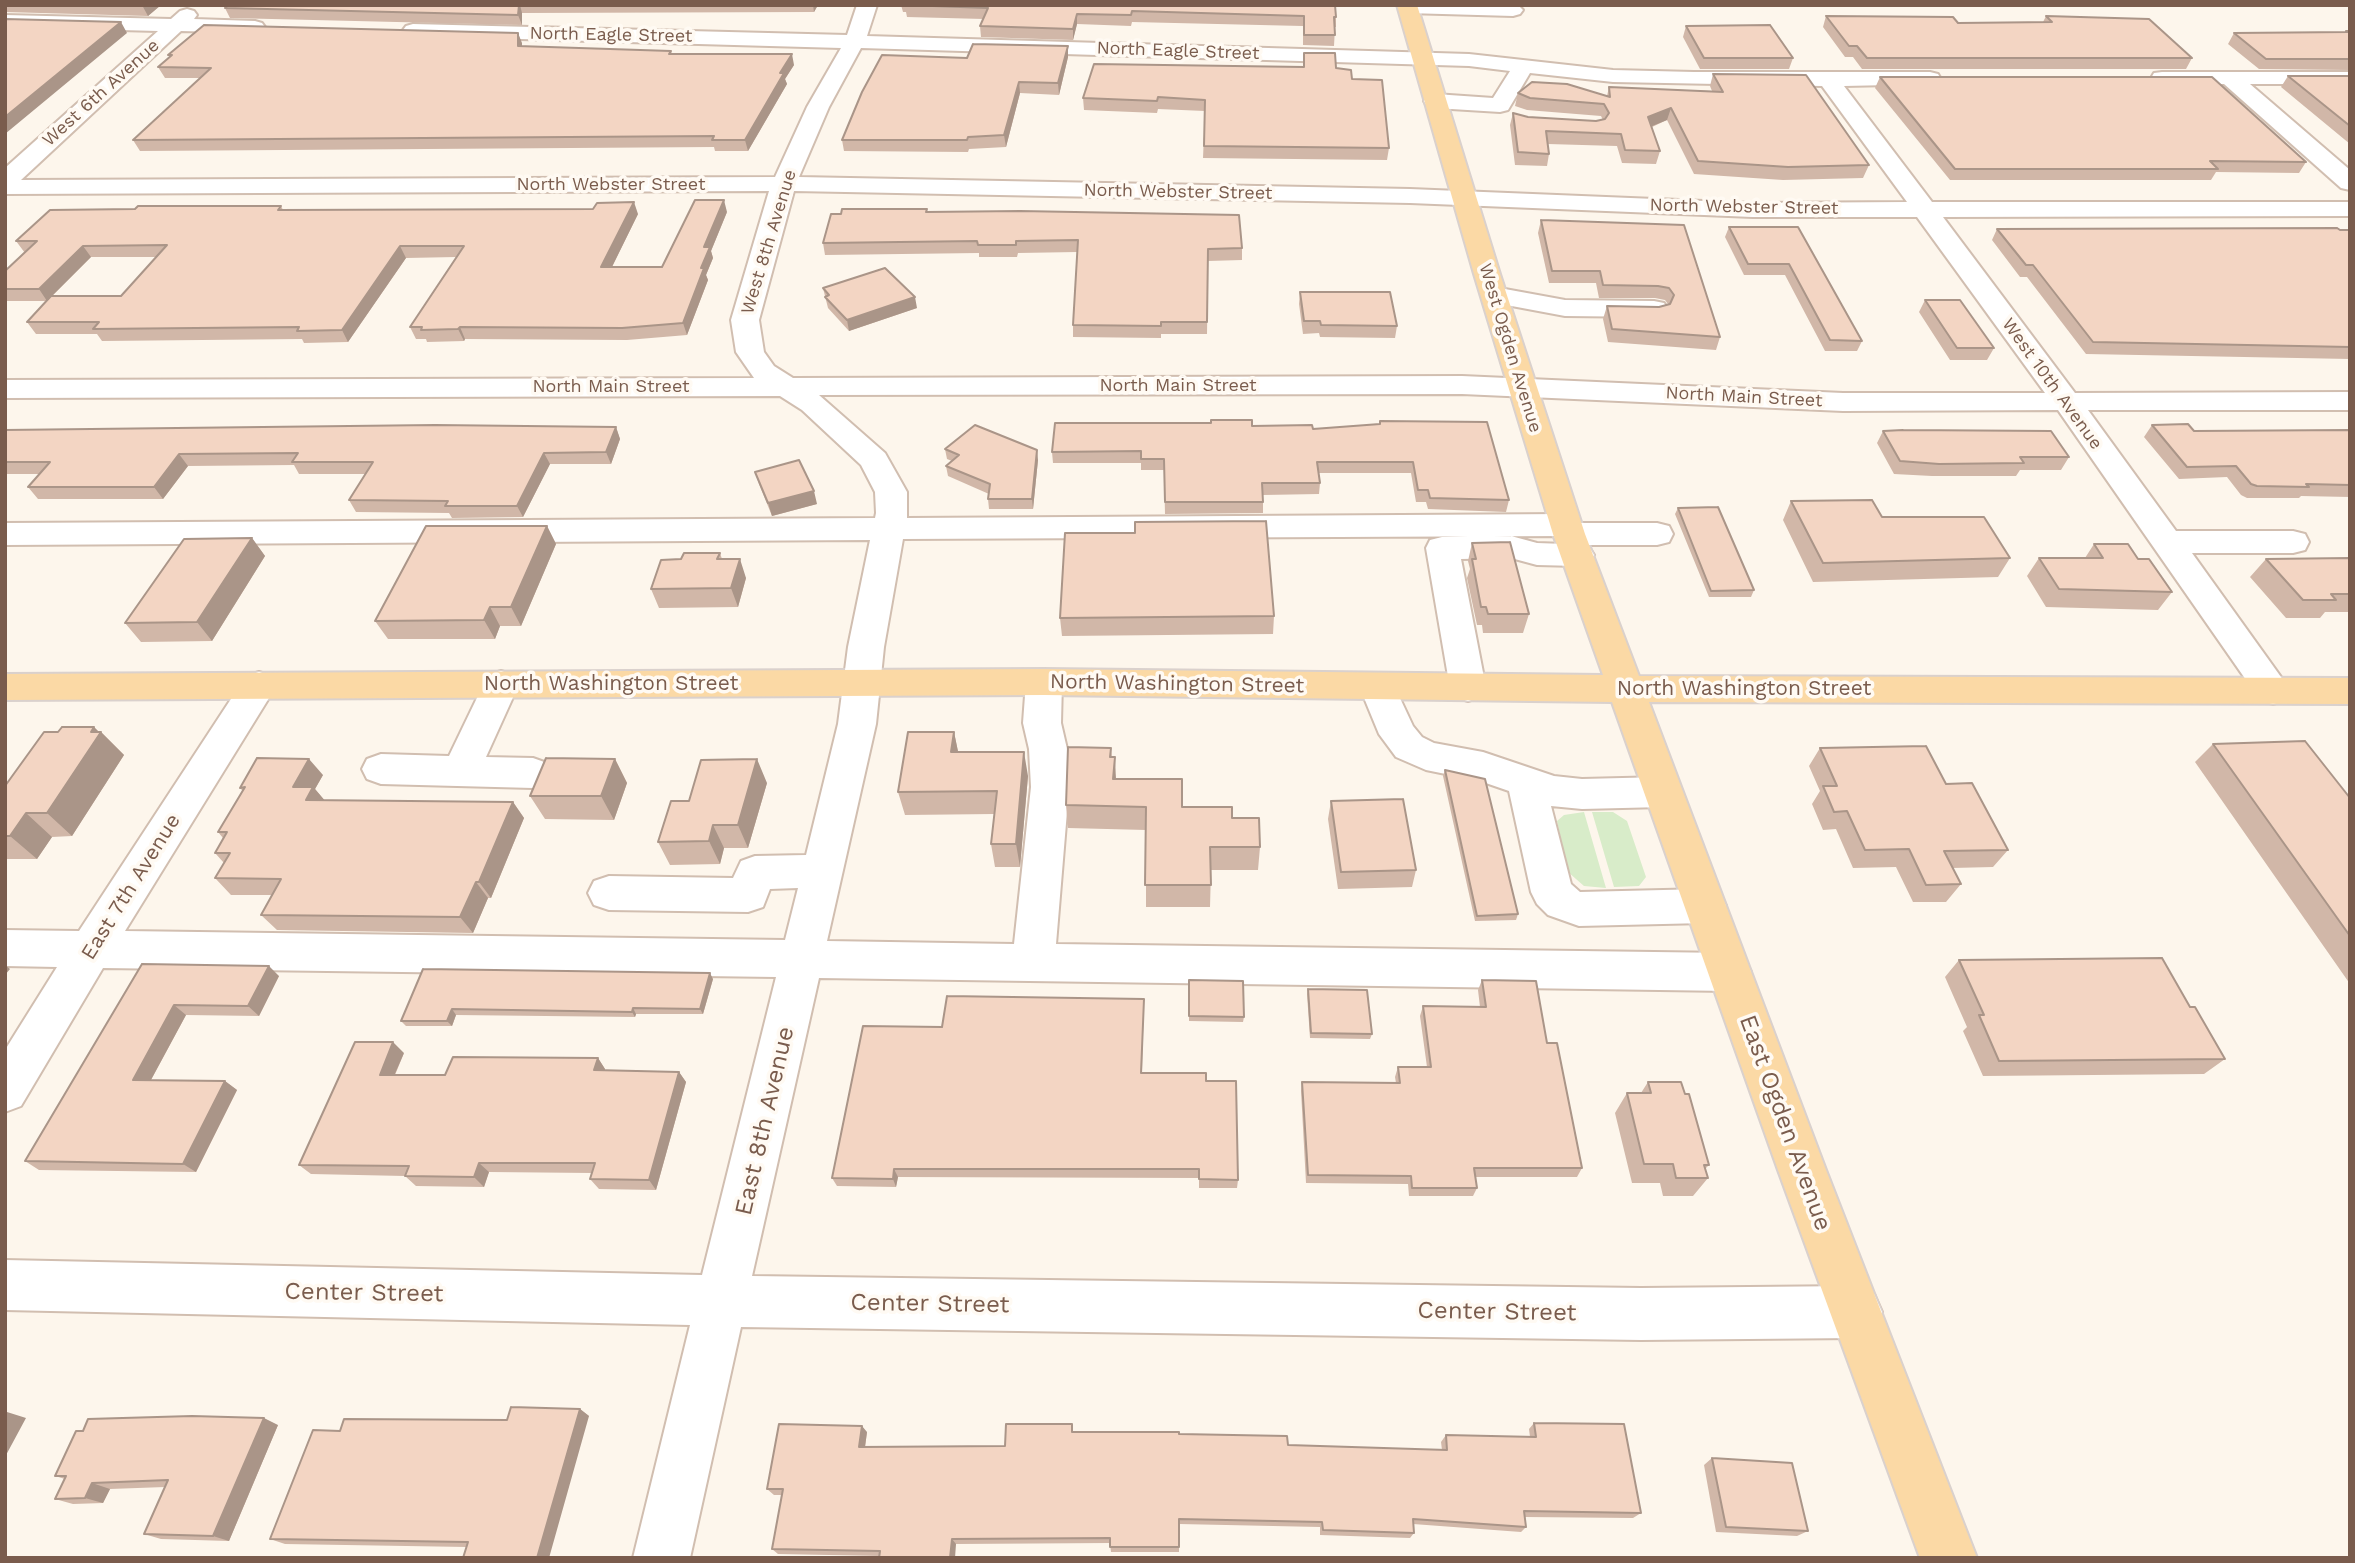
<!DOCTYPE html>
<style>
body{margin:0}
#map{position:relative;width:2355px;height:1563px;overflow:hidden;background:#fdf6ec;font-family:"Work Sans",sans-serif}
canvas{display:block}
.frame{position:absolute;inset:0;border:7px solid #7a5c4d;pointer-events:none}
</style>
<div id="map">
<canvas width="2355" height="1563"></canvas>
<div class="frame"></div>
</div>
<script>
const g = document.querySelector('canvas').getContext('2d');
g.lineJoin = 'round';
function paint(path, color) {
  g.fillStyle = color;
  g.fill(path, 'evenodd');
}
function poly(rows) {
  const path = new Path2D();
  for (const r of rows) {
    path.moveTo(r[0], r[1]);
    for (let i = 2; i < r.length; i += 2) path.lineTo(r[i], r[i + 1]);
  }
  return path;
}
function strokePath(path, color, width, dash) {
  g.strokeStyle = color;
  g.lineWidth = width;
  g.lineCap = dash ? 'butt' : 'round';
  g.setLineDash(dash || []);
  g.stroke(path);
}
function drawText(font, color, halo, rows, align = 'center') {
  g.font = font + ' "Work Sans",sans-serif';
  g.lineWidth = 7;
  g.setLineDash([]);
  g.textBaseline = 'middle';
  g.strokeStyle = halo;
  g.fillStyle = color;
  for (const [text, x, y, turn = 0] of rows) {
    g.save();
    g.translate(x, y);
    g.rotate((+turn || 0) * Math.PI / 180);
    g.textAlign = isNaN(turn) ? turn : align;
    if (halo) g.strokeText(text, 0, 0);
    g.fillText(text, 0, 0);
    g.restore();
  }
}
paint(poly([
 [1584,812,1606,888,1584,886,1568,872,1557,821,1564,815],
 [1592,812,1613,812,1627,821,1646,877,1639,886,1614,887]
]), '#d8ecc9');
const minor = poly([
 [857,5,877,5,867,36,1469,54,1613,70,1694,72,1930,72,1938,74,1941,79,1938,84,1844,86,1932,202,2350,202,2350,216,1943,217,2075,393,2350,392,2350,410,2088,410,2176,531,2293,531,2305,534,2309,542,2305,550,2293,553,2192,553,2291,691,2286,700,2273,704,2260,700,2058,410,1843,411,1462,394,819,395,885,453,907,492,907,518,1566,514,1577,518,1581,523,1657,523,1669,526,1673,534,1669,542,1657,545,1580,545,1589,547,1594,555,1589,563,1577,566,1537,565,1511,558,1461,559,1486,688,1481,697,1468,701,1455,697,1450,688,1426,548,1430,540,1442,537,1511,536,1537,543,1565,544,1557,542,1554,536,903,539,884,647,876,724,827,941,1014,944,1031,787,1029,749,1023,723,1026,682,1031,673,1044,669,1057,673,1062,682,1061,723,1067,749,1069,787,1056,944,1729,953,1744,959,1751,972,1744,985,1729,991,819,978,752,1276,1641,1288,1856,1286,1874,1294,1882,1312,1874,1330,1856,1338,1641,1340,741,1327,690,1558,633,1558,690,1325,5,1310,5,1260,702,1275,776,977,103,968,21,1106,5,1112,5,1050,57,967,5,966,5,930,79,931,246,676,259,672,272,676,277,685,125,931,785,940,798,888,770,889,763,907,748,912,609,910,594,905,588,893,594,881,609,876,733,878,741,861,755,856,806,855,838,724,848,647,870,540,5,545,5,523,875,518,876,513,875,492,861,465,802,410,780,396,5,398,5,380,754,378,736,352,731,320,769,191,5,194,5,168,158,31,5,27,5,15,171,19,180,11,187,9,194,11,197,15,194,19,255,21,262,23,265,27,262,31,255,33,181,31,21,180,775,177,807,107,841,48,413,36,406,34,403,30,406,26,413,24,847,35,857,5],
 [861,48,1469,66,1510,71,1493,98,1435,94,1427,96,1424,101,1427,106,1435,108,1500,112,1508,110,1530,73,1613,82,1822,86,1907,202,1753,203,1410,189,799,177,829,107,861,48],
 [794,191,1410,203,1753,217,1917,217,2045,393,1843,393,1462,376,793,378,774,366,764,352,759,320,794,191],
 [1398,5,1518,5,1523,10,1520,14,1513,16,1407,13,1400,11,1398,5],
 [2162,72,2350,72,2350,84,2250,84,2350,170,2350,190,2341,188,2224,84,2154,83,2151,78,2154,73,2162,72],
 [1494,287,1565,300,1654,301,1664,303,1668,309,1664,315,1654,317,1565,316,1485,301,1481,295,1485,289,1494,287],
 [501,671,514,675,519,684,486,757,533,758,547,763,552,773,547,783,533,788,381,784,367,779,362,769,367,759,381,754,449,756,488,675,501,671],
 [1378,675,1391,679,1413,726,1422,737,1434,743,1483,752,1554,776,1582,779,1663,777,1677,781,1682,792,1677,803,1663,807,1582,809,1551,806,1571,884,1580,892,1705,889,1720,894,1726,906,1720,918,1705,923,1579,926,1548,915,1537,904,1531,892,1509,791,1480,781,1426,770,1396,757,1379,734,1360,688,1365,679,1378,675]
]);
const major = poly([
 [1397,5,1417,5,1500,274,1585,534,1639,676,2350,678,2350,704,1649,702,1826,1170,1977,1558,1920,1558,1778,1170,1612,702,1044,695,5,700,5,674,1044,669,1603,675,1553,534,1474,274,1397,5]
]);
strokePath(minor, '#d1beb0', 4);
strokePath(major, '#dad1cd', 4);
paint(minor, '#fff');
paint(major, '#fbd9a5');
paint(poly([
 [5,5,161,5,148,16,5,12],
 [228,5,818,5,814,12,522,13,522,25,230,18,225,8],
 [901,5,1335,5,1336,17,1336,27,1335,27,1334,46,1303,45,1303,26,1132,22,1131,26,1077,24,1073,40,981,37,980,26,984,19,907,17,906,12,903,12],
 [1826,16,1958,23,2043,22,2046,16,2192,58,2186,69,1862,69,1853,57,1845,57,1823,27],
 [1686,26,1793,58,1789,69,1700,69,1683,37],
 [2346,31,2350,31,2350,70,2259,69,2228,44,2234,33,2345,32],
 [518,33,522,46,671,51,672,54,794,65,785,79,787,84,748,151,715,151,714,147,140,151,133,140,200,78,165,78,158,67,170,57,168,55],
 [1304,53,1336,68,1352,79,1389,148,1387,160,1203,158,1205,111,1158,109,1157,113,1084,110,1083,98,1303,67],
 [1068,57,1059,95,1020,93,1006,147,969,149,968,152,844,151,842,140,967,58],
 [1713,74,1869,165,1863,178,1783,180,1694,174,1667,120,1652,127,1660,151,1656,164,1622,163,1617,146,1548,144,1549,154,1547,166,1515,165,1510,125,1513,113,1528,117,1596,121,1603,120,1601,116,1527,110,1515,106,1518,93,1607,96,1609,87,1712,91,1710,86],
 [2288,76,2350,76,2350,144,2281,87],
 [1880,77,2306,162,2299,173,2216,172,2211,180,1950,180,1875,88],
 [281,206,283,210,638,214,612,267,662,267,727,212,711,251,713,258,706,275,708,280,687,335,627,340,465,339,464,341,427,342,426,339,416,339,410,327,456,257,406,258,348,342,304,343,302,339,102,341,97,334,36,334,27,322,47,301,5,301,5,271,25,253,16,241,135,209],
 [91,257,156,257,121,296,52,296],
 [927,212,1242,248,1242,260,1208,261,1207,334,1161,334,1161,338,1073,337,1073,325,1077,252,1018,253,1017,257,979,257,979,253,825,255,823,243],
 [1541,220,1684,225,1720,337,1716,350,1608,342,1603,319,1607,306,1659,307,1668,304,1665,300,1655,298,1599,298,1596,283,1549,283,1538,233],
 [1729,227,1798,227,1862,341,1857,351,1825,351,1785,275,1744,275,1725,237],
 [1997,229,2350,230,2350,359,2086,354,2027,277,2020,277,1992,240],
 [823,288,917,308,849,331,828,308],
 [1300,292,1397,326,1395,338,1320,337,1319,333,1303,334,1299,304],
 [1925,300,1994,348,1987,360,1950,360,1919,312],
 [1380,421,1509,500,1506,512,1428,509,1426,502,1416,502,1411,473,1318,473,1320,483,1319,494,1263,495,1263,513,1165,514,1164,470,1141,470,1141,463,1053,463,1052,452,1252,426,1313,429,1380,424],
 [2152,425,2194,431,2350,430,2350,497,2301,496,2299,498,2247,498,2241,495,2227,477,2179,479,2144,437],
 [616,427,620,439,611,464,550,464,523,517,452,518,449,513,356,512,349,500,366,474,299,474,294,465,188,466,163,499,38,499,28,487,39,474,5,474,5,430],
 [1883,431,2069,457,2061,470,2020,470,2016,476,1932,476,1894,474,1877,443],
 [945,449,1038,460,1033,509,989,509,988,499,989,494,948,476,946,466,952,461,947,459],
 [755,472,817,504,772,516,759,484],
 [1791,501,1882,517,2010,558,1998,577,1813,582,1783,520],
 [1678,508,1754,590,1751,597,1709,597,1675,514],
 [547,526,556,544,521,626,500,626,495,639,388,639,375,621],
 [252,538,265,556,212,641,141,642,125,623],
 [1472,543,1529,614,1523,633,1483,633,1482,625,1477,625,1467,578,1470,569,1468,561],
 [2094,544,2172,592,2158,610,2046,607,2027,576,2039,558,2085,558],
 [720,553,722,559,746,578,738,607,659,608,651,589,681,559],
 [2350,558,2350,612,2325,612,2320,618,2286,618,2250,577,2266,559],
 [1274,616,1273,634,1062,636,1060,618],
 [94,727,99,732,101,732,124,755,72,836,52,837,37,859,5,859,5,786,58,732],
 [954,732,958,752,1028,776,1020,867,995,867,991,844,994,814,905,815,898,792],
 [2213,744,2350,798,2350,984,2195,762],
 [1111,748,1112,757,1116,779,1182,807,1232,818,1260,847,1258,870,1211,870,1210,907,1146,907,1146,830,1068,828,1066,805],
 [1820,748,1946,784,2008,850,1993,867,1952,868,1961,884,1946,902,1913,902,1896,867,1853,868,1836,829,1823,830,1812,804,1820,791,1809,766],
 [615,759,627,783,614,820,545,819,530,796],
 [1445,770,1518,914,1516,920,1475,921,1443,776],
 [323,775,315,789,324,800,513,802,524,818,491,898,488,898,473,933,277,930,261,915,272,895,231,895,215,878,224,863,215,853,223,838,218,832,243,791,240,788],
 [767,783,748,848,724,848,720,864,670,865,658,842,689,801],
 [1331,801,1416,870,1412,887,1338,889,1328,819],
 [1959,960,2190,1007,2225,1059,2204,1074,1983,1076,1963,1031,1967,1027,1945,977],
 [142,964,279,976,259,1016,186,1015,151,1080,225,1081,237,1090,196,1172,39,1170,25,1161],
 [423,969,713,979,703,1014,636,1014,635,1017,456,1015,452,1026,406,1026,401,1021],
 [1189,980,1244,1017,1243,1022,1189,1021],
 [1482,980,1547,1043,1582,1168,1577,1177,1475,1177,1477,1188,1473,1196,1409,1196,1408,1184,1306,1183,1301,1091,1302,1082,1396,1083,1395,1077,1398,1067,1427,1067,1420,1016,1423,1006,1480,1007,1478,990],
 [1308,989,1372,1034,1370,1039,1310,1038,1307,994],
 [1144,999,1142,1073,1206,1081,1238,1180,1237,1188,1199,1188,1199,1178,898,1177,896,1187,837,1186,832,1178,942,1027],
 [404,1053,395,1075,445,1075,598,1058,605,1069,605,1070,679,1072,686,1082,656,1190,599,1189,590,1179,592,1173,489,1172,484,1187,416,1186,405,1176,311,1174,299,1165],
 [1648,1082,1685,1094,1709,1165,1705,1169,1708,1178,1693,1196,1663,1196,1660,1183,1632,1183,1615,1113,1627,1093,1641,1093],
 [580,1409,589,1416,467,1547,285,1544,270,1539,340,1431,507,1420],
 [1534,1423,1641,1513,1633,1518,1525,1517,1526,1527,1521,1532,1413,1524,1414,1533,1410,1538,1320,1535,1320,1527,1179,1524,1179,1552,1111,1552,1110,1543,956,1544,880,1556,778,1554,772,1549,782,1495,774,1495,767,1489,867,1432,865,1447,1005,1446,1074,1432,1179,1434,1288,1445,1442,1450,1441,1442,1446,1435,1530,1437,1529,1429],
 [278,1425,229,1541,161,1539,144,1534,165,1487,110,1489,103,1503,73,1504,55,1499,65,1479,55,1476],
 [1712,1458,1808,1531,1797,1536,1716,1532,1704,1465]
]), '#d1b7a8');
paint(poly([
 [142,5,161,5,148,16],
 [519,5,520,5,522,13,522,25,518,15],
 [813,5,818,5,814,12],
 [1077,14,1077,24,1073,40,1073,29],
 [121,22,127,33,5,134,5,117],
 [518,33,522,43,522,56,518,46],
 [1068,46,1068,57,1059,95,1058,83],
 [792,54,794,65,785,79,787,84,748,151,745,140,780,73],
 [1019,82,1020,93,1006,147,1004,135],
 [1671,108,1667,120,1645,129,1648,117],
 [724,200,727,212,711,251,713,258,706,275,708,280,687,335,683,323,704,247],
 [634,202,638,214,606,279,601,267],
 [83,246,91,257,47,301,39,289],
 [400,246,406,258,348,342,342,330],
 [915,297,917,308,849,331,847,320],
 [460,327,465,339,464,341,458,329],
 [616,427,620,439,611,464,606,452],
 [1037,450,1038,460,1033,509,1032,499],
 [544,453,550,464,523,517,517,506],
 [179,454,188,466,163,499,154,487],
 [814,491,817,504,772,516,768,503],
 [547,526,556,544,521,626,511,607],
 [252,538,265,556,212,641,197,622],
 [740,559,746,578,738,607,731,588],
 [490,607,500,626,495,639,484,620],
 [94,727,100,733,101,732,124,755,72,836,47,813],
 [954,732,959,756,951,752],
 [1024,752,1028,776,1020,867,1016,844],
 [1115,757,1116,781,1113,779],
 [309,759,323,775,315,789,327,803,320,817,293,787],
 [615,759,627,783,614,820,601,796],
 [757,759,767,783,748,848,738,825],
 [513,802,524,818,491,898,479,882],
 [26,813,52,837,37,859,10,836],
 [713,825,724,848,720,864,709,841],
 [476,882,488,898,473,933,460,917],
 [5,965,10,969,5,975],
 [269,966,279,976,259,1016,248,1006],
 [710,973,713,979,703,1014,700,1009],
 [174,1005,186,1015,146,1089,133,1080],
 [633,1008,636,1014,635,1017,632,1012],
 [452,1009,456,1015,452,1026,447,1021],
 [393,1042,404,1053,390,1085,380,1075],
 [598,1058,605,1069,602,1080,594,1070],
 [679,1072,686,1082,656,1190,649,1180],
 [225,1081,237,1090,196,1172,183,1164],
 [479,1163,489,1172,484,1187,474,1177],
 [894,1169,898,1177,896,1187,893,1179],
 [580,1409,589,1416,549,1558,537,1558],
 [7,1412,26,1418,5,1457,5,1415],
 [264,1418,278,1425,229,1541,213,1536],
 [862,1426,867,1432,864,1454,859,1447],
 [92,1483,110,1489,103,1503,85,1498],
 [952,1539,956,1544,955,1558,950,1558]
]), '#aa9588');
const building = poly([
 [228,5,519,5,518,15,225,8,228,5],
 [905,5,1335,5,1336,17,1334,17,1335,35,1304,35,1304,16,1132,11,1131,15,1077,14,1073,29,980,26,988,8,905,5],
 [1826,16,1953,17,1958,23,2052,22,2046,16,2149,19,2192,58,1867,58,1857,46,1849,46,1826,16],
 [5,19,121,22,5,117,5,19],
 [204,25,518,33,518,46,671,51,669,54,792,54,780,73,784,73,745,140,712,140,714,136,133,140,211,68,158,67,172,55,168,55,204,25],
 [1770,25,1793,58,1704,58,1686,26,1770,25],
 [2346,31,2350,31,2350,59,2266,59,2234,33,2348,32,2346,31],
 [973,44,1068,46,1058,83,1019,82,1004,135,968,137,967,140,842,140,862,92,882,55,967,58,973,44],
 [1304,53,1335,53,1336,68,1351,70,1352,79,1382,80,1389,148,1204,146,1205,100,1158,97,1157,101,1083,98,1094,64,1304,67,1304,53],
 [1713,74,1806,75,1869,165,1788,167,1698,161,1671,108,1648,117,1660,151,1625,150,1621,134,1546,131,1549,154,1518,152,1513,113,1528,117,1596,121,1605,119,1609,113,1604,104,1530,98,1518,93,1532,82,1567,84,1610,97,1609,87,1723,92,1713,74],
 [2288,76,2350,76,2350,126,2288,76],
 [1880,77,2212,77,2306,162,2210,161,2218,169,1955,169,1880,77],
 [695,200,724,200,704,247,710,247,701,268,704,268,683,323,622,328,460,327,458,329,421,330,422,327,410,327,464,246,400,246,342,330,297,331,299,327,93,329,99,322,27,322,51,296,121,296,167,245,83,246,39,289,5,289,5,271,37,241,16,241,50,210,135,209,138,206,281,206,278,210,593,209,597,203,634,202,601,267,662,267,695,200],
 [842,209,927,209,926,212,1020,211,1239,215,1242,248,1208,249,1207,322,1161,322,1161,326,1073,325,1078,240,1016,241,1016,245,978,245,977,241,823,243,831,214,841,214,842,209],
 [1541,220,1684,225,1720,337,1612,329,1607,306,1659,307,1670,304,1674,295,1669,288,1658,286,1603,285,1600,271,1552,271,1541,220],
 [1729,227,1798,227,1862,341,1830,340,1789,264,1748,264,1729,227],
 [2337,228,2340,230,2350,230,2350,347,2093,342,2033,265,2026,265,1997,229,2337,228],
 [885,268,915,297,847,320,825,297,829,295,823,288,885,268],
 [1300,292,1390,292,1397,326,1321,325,1320,321,1304,321,1300,292],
 [1925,300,1960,300,1994,348,1957,348,1925,300],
 [1211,420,1252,420,1252,426,1312,425,1313,429,1380,424,1380,421,1487,422,1509,500,1430,498,1428,490,1418,490,1413,462,1317,462,1320,483,1262,483,1263,502,1165,502,1164,459,1141,459,1141,451,1052,452,1055,423,1211,423,1211,420],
 [2188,424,2194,431,2350,430,2350,485,2306,484,2309,487,2257,486,2251,484,2236,466,2187,467,2152,425,2188,424],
 [435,425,616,427,606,452,544,453,517,506,445,506,448,501,349,500,373,462,292,462,298,453,179,454,154,487,28,487,50,462,5,462,5,430,435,425],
 [975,425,1037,450,1032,499,988,499,990,484,946,466,959,455,945,449,975,425],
 [1903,430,2051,431,2069,457,2020,457,2024,463,1939,464,1900,461,1883,431,1903,430],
 [799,460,814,491,768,503,755,472,799,460],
 [1872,500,1882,517,1984,517,2010,558,1823,563,1791,501,1872,500],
 [1718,507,1754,590,1711,591,1678,508,1718,507],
 [1266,521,1274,616,1060,618,1065,533,1135,533,1135,522,1266,521],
 [426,526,547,526,511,607,490,607,484,620,375,621,426,526],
 [252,538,197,622,125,623,184,539,252,538],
 [1510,542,1529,614,1488,614,1486,607,1481,607,1472,559,1476,559,1472,543,1510,542],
 [2094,544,2128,544,2138,559,2149,559,2172,592,2059,589,2039,558,2103,558,2094,544],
 [684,553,720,553,717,559,740,559,731,588,651,589,661,560,681,559,684,553],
 [2350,558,2350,594,2331,594,2336,600,2303,600,2266,559,2350,558],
 [62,727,94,727,91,732,101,732,47,813,26,813,10,836,5,836,5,786,44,732,58,732,62,727],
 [908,732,954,732,951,752,1024,752,1016,844,991,844,997,791,898,792,908,732],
 [2305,741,2350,798,2350,936,2213,744,2305,741],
 [1926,746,1946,784,1972,783,2008,850,1944,851,1961,884,1926,885,1909,849,1865,850,1847,811,1834,812,1823,786,1837,786,1820,748,1926,746],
 [1068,747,1111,748,1110,757,1115,757,1113,779,1182,779,1182,807,1232,807,1232,818,1259,818,1260,847,1210,847,1211,885,1145,885,1146,807,1066,805,1068,747],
 [257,758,309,759,293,787,313,787,306,800,513,802,479,882,476,882,460,917,261,915,281,879,215,878,230,853,215,853,227,832,218,832,245,787,240,788,257,758],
 [546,758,615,759,601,796,530,796,546,758],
 [757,759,738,825,713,825,709,841,658,842,671,801,689,801,701,760,757,759],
 [1445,770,1485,779,1518,914,1477,916,1445,770],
 [1403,799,1416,870,1341,872,1331,801,1403,799],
 [2162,958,2190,1007,2195,1007,2225,1059,1999,1061,1979,1015,1984,1015,1959,960,2162,958],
 [142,964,269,966,248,1006,174,1005,133,1080,225,1081,183,1164,25,1161,142,964],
 [423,969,710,973,700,1009,633,1008,632,1012,452,1009,447,1021,401,1021,423,969],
 [1189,980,1243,981,1244,1017,1189,1016,1189,980],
 [1482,980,1536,981,1547,1043,1557,1043,1582,1168,1474,1168,1477,1188,1412,1188,1411,1176,1308,1175,1302,1082,1400,1083,1398,1067,1431,1067,1423,1006,1486,1007,1482,980],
 [1308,989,1367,990,1372,1034,1311,1033,1308,989],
 [947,996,1144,999,1141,1073,1206,1073,1206,1081,1236,1081,1238,1180,1199,1179,1199,1169,894,1169,893,1179,832,1178,863,1026,942,1027,947,996],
 [355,1042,393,1042,380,1075,445,1075,453,1057,598,1058,594,1070,679,1072,649,1180,590,1179,595,1163,479,1163,474,1177,405,1176,409,1166,299,1165,355,1042],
 [1648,1082,1681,1082,1685,1094,1689,1094,1709,1165,1704,1165,1708,1178,1676,1178,1673,1164,1644,1164,1627,1093,1651,1093,1648,1082],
 [511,1407,580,1409,537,1558,463,1558,468,1542,270,1539,313,1430,340,1431,344,1419,507,1420,511,1407],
 [192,1416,264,1418,213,1536,144,1534,168,1480,92,1483,85,1498,55,1499,66,1476,55,1476,76,1431,83,1431,88,1419,192,1416],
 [1534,1423,1624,1424,1641,1513,1524,1511,1526,1527,1413,1519,1414,1533,1323,1530,1322,1522,1179,1519,1179,1547,1110,1547,1110,1538,952,1539,950,1558,879,1558,880,1551,772,1549,783,1489,767,1489,779,1424,862,1426,859,1447,1005,1446,1006,1424,1072,1424,1072,1432,1179,1432,1179,1434,1287,1436,1288,1445,1447,1450,1446,1435,1536,1437,1534,1423],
 [1712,1458,1792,1463,1808,1531,1726,1527,1712,1458]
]);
paint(building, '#f3d5c3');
strokePath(building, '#aa9588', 2);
drawText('18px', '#7a5c4d', '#fffaf3', [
 ["North Eagle Street",611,35,1],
 ["North Eagle Street",1178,51,2],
 ["West 6th Avenue",101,93,-42],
 ["North Webster Street",611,185],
 ["North Webster Street",1178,192,1],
 ["North Webster Street",1744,207,1],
 ["West 8th Avenue",769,242,-73],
 ["West Ogden Avenue",1510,348,73],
 ["West 10th Avenue",2052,384,54],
 ["North Main Street",1178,386],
 ["North Main Street",611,387],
 ["North Main Street",1744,397,3]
]);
drawText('21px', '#7a5c4d', '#fffaf3', [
 ["North Washington Street",611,684],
 ["North Washington Street",1177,684,1],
 ["North Washington Street",1744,689],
 ["East 7th Avenue",131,887,-58]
]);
drawText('24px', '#7a5c4d', '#fffaf3', [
 ["East 8th Avenue",765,1121,-77],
 ["East Ogden Avenue",1785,1123,70],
 ["Center Street",364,1293,1],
 ["Center Street",930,1304,1],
 ["Center Street",1497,1312,1]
]);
</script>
